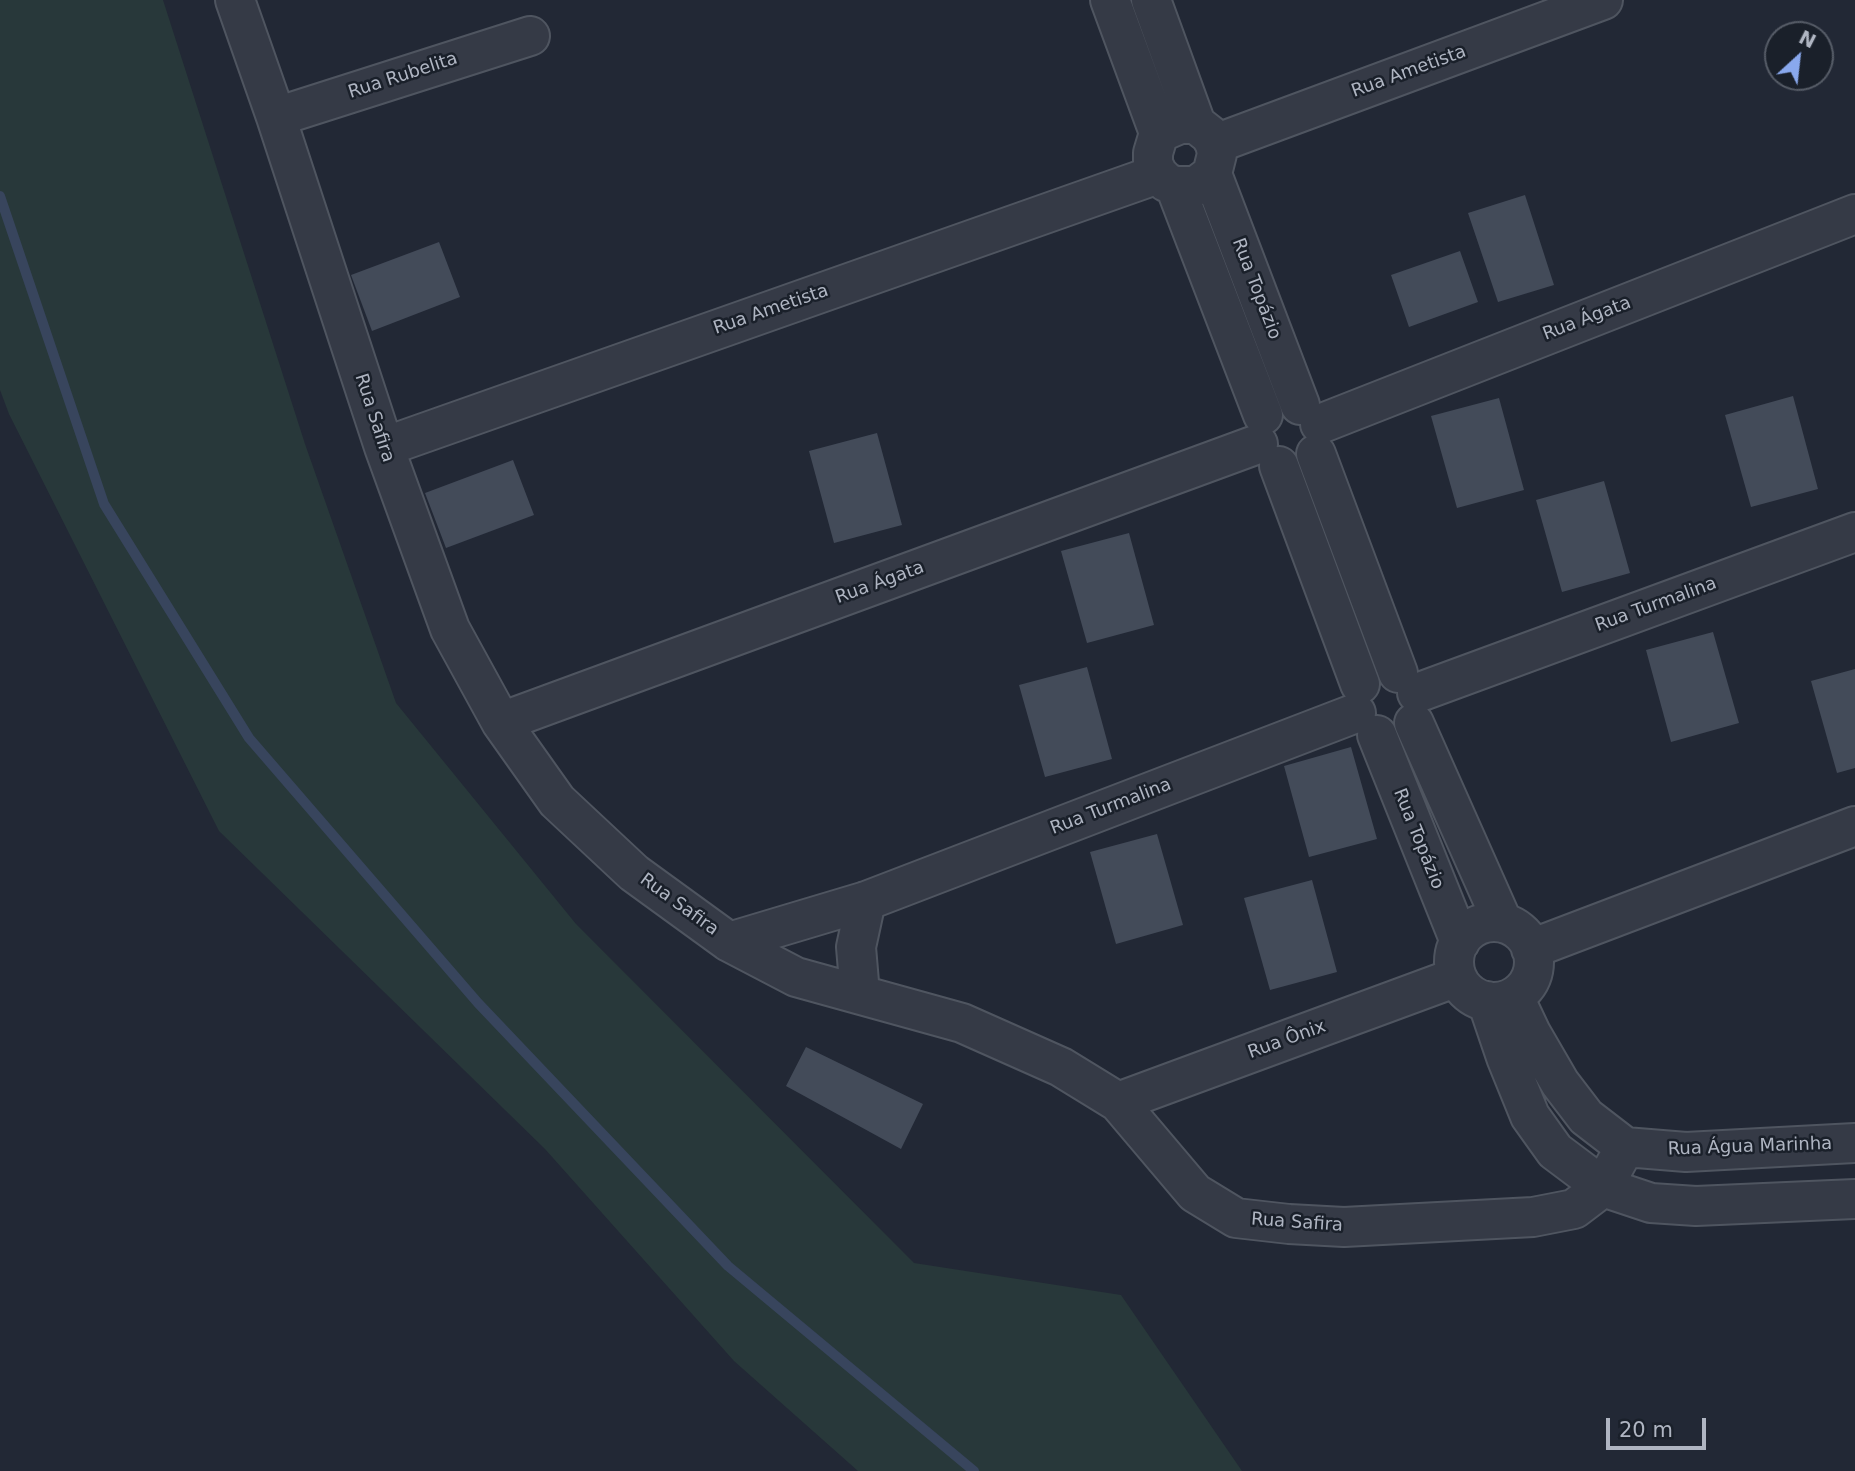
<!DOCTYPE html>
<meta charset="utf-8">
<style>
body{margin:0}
#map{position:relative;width:1855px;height:1471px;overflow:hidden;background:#222835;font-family:"DejaVu Sans",sans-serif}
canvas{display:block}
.north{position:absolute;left:1764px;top:21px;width:70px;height:70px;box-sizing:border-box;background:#1a202a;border:2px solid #565c67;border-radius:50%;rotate:27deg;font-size:19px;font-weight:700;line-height:28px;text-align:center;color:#afb5c2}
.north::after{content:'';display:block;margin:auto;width:24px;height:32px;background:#89a8ed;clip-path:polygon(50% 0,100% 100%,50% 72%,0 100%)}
.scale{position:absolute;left:1606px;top:1418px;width:100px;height:32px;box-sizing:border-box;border:4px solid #afb5c2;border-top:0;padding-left:9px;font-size:21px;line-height:24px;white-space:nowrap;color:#afb5c2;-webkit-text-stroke:5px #1a202a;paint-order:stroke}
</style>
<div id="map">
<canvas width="1855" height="1471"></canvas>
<div class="north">N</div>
<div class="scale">20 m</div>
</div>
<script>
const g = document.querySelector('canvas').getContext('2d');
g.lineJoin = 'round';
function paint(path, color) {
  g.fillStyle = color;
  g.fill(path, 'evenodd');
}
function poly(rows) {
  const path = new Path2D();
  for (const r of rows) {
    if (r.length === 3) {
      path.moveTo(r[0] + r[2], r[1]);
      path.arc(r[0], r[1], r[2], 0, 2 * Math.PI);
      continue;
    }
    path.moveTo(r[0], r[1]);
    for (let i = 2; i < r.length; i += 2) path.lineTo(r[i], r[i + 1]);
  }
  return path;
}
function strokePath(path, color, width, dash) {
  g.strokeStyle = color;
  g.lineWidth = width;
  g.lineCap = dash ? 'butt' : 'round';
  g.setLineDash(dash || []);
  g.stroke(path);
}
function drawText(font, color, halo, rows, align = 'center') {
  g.font = font + ' "DejaVu Sans",sans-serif';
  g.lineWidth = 5;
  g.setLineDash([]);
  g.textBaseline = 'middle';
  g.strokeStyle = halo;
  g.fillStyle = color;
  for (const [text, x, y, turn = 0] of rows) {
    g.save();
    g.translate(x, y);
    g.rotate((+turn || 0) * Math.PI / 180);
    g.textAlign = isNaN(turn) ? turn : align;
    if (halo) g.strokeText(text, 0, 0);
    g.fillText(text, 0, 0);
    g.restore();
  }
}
paint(poly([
 [0,0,163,0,305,444,396,703,576,924,914,1263,1121,1295,1242,1471,858,1471,734,1361,545,1149,219,831,9,414,0,390]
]), '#28383a');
strokePath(poly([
 [0,196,104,504,249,738,478,1003,728,1266,974,1471]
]), '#38455d', 10);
paint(poly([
 [1525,195,1554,285,1498,302,1468,213],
 [439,242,460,297,372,331,351,275],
 [1460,251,1478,302,1409,327,1391,275],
 [1793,396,1818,489,1751,507,1725,415],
 [1499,398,1524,490,1457,508,1431,416],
 [877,433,902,525,834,543,809,451],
 [513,460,534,515,446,548,425,493],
 [1604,481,1630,573,1562,592,1536,500],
 [1129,533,1154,625,1087,643,1061,551],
 [1713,632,1739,723,1671,742,1646,650],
 [1087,667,1112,759,1045,777,1019,685],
 [1855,669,1855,768,1837,773,1811,681],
 [1351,747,1377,839,1309,857,1284,766],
 [1157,834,1183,925,1116,944,1090,852],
 [1312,880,1337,972,1270,990,1244,898],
 [806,1047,923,1104,901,1149,786,1086]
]), '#434b59');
const minor = poly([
 [235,0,276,117,384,447,450,629,501,722,557,801,634,873,729,942,796,977,962,1023,1061,1067,1118,1102,1195,1193,1236,1218,1289,1224,1344,1227,1533,1217,1574,1209,1603,1187,1625,1147],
 [1110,0,1159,133],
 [1151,0,1196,124],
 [276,117,530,36],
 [1180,124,1196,124,1210,135,1215,144,1217,154,1212,174,1196,186,1175,186,1166,182,1158,174,1153,164,1153,153,1159,133,1180,124],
 [1215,144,1603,0],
 [1212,174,1300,405],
 [1175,186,1263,415],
 [1320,424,1855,214],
 [384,447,1158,174],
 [1316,454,1398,673],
 [1279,466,1360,684],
 [1417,693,1855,532],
 [501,722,1258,444],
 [1414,723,1503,923],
 [1377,735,1460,942],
 [1494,962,40],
 [729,942,866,901,1356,713],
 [1531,949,1855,826],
 [860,994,856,947,866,901],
 [1514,997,1531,1033,1560,1083,1586,1117,1625,1147,1686,1152,1855,1143],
 [1487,1001,1506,1057,1530,1116,1555,1151,1603,1187,1651,1203,1696,1206,1855,1199],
 [1118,1102,1457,977]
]);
strokePath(minor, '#4f5560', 42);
strokePath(minor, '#353a46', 38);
drawText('18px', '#afb5c2', '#1a202a', [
 ["Rua Ametista",1409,72,-20],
 ["Rua Rubelita",403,76,-18],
 ["Rua Topázio",1256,289,69],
 ["Rua Ametista",771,310,-19],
 ["Rua Ágata",1587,319,-21],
 ["Rua Safira",374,418,72],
 ["Rua Ágata",880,583,-20],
 ["Rua Turmalina",1656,605,-20],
 ["Rua Turmalina",1111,807,-21],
 ["Rua Topázio",1418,839,68],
 ["Rua Safira",679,905,36],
 ["Rua Ônix",1287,1040,-20],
 ["Rua Água Marinha",1750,1147,-2],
 ["Rua Safira",1297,1223,4]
]);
</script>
